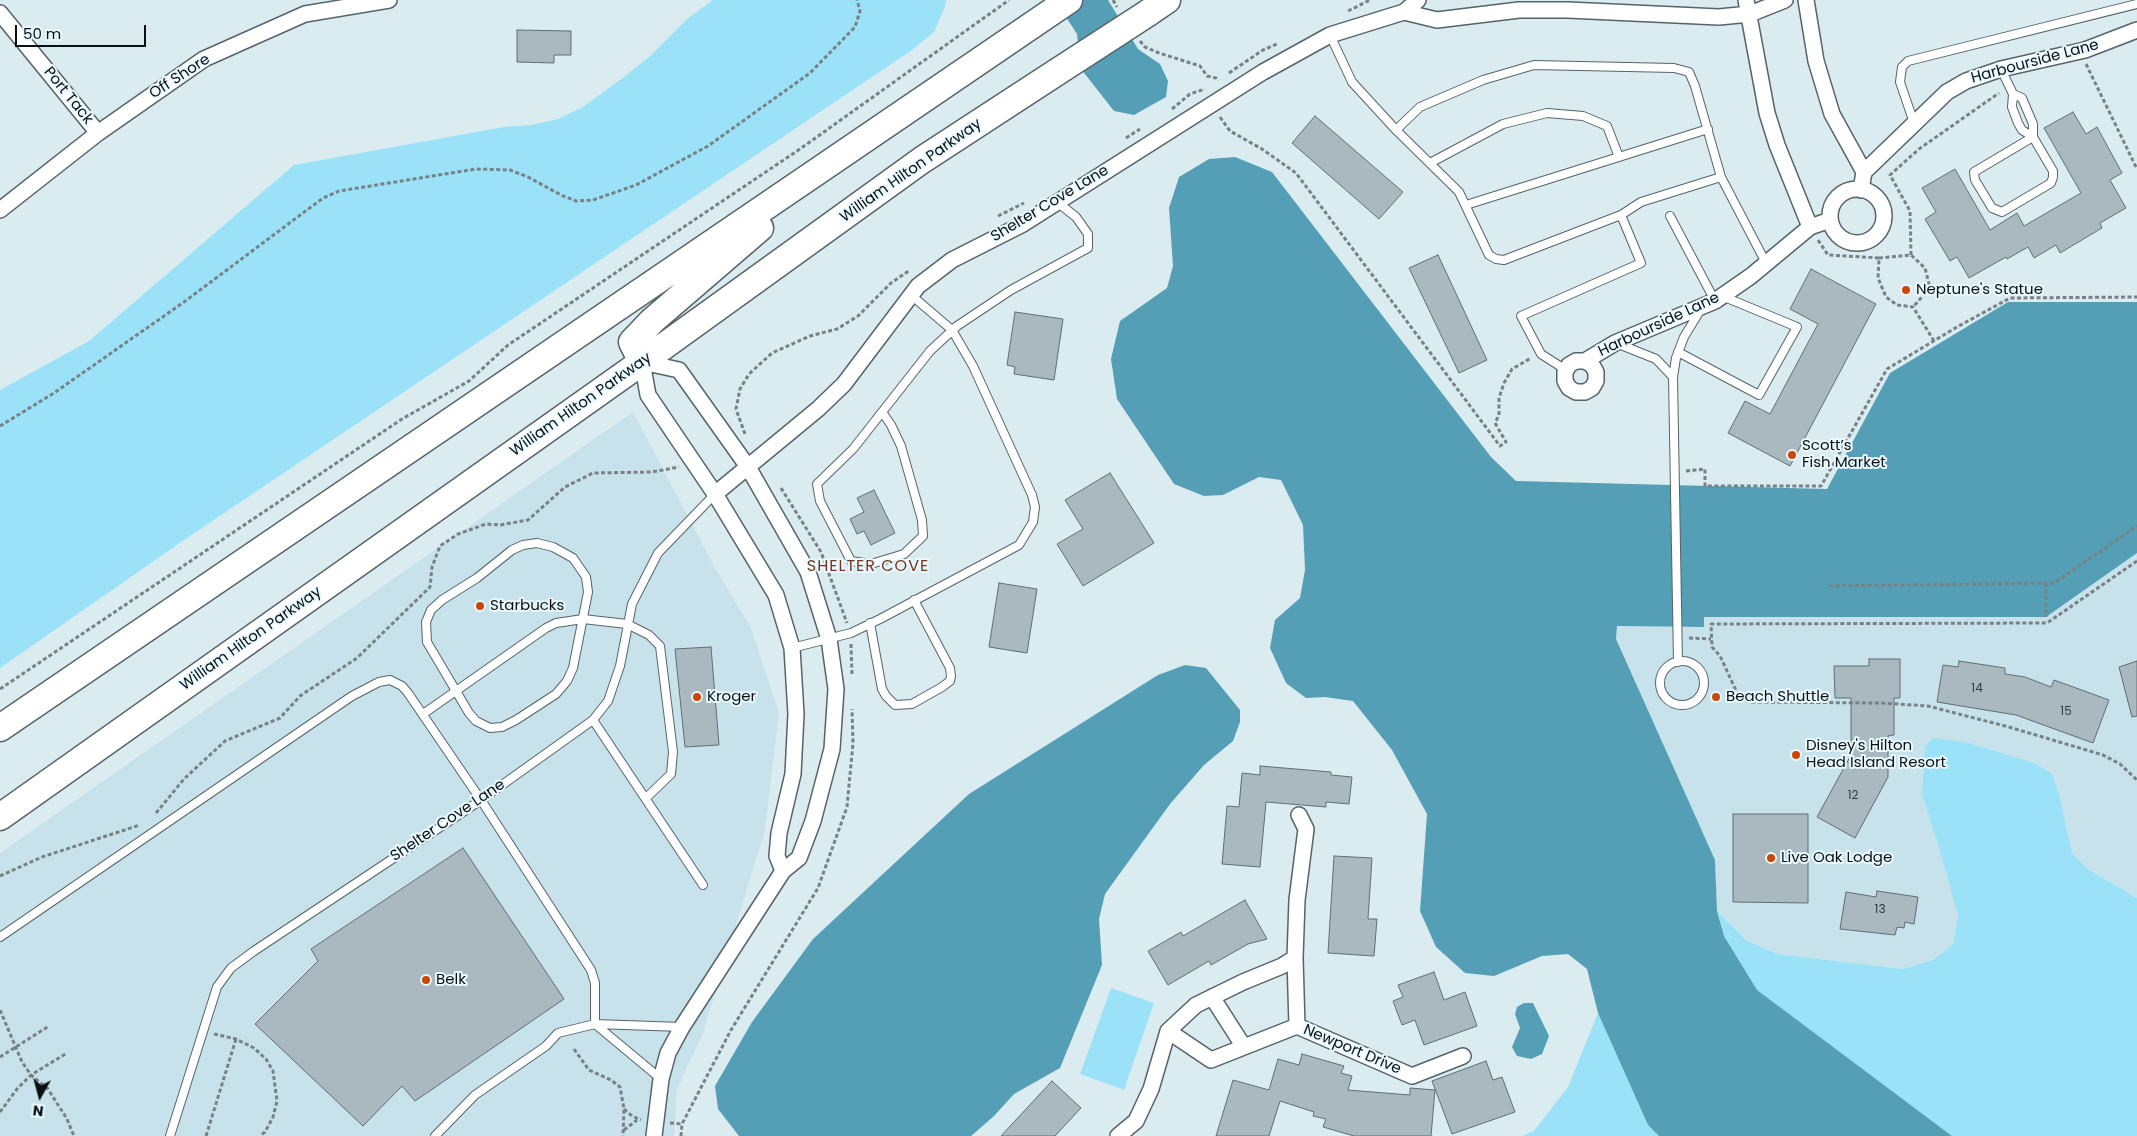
<!DOCTYPE html>
<meta charset="utf-8">
<style>
body{margin:0}
#map{position:relative;width:2137px;height:1136px;overflow:hidden;background:#dbecf1;font-family:Poppins,sans-serif}
canvas{display:block}
.north{position:absolute;left:15px;top:1071px;width:50px;height:50px;-webkit-text-stroke:4px #e8f9ff;paint-order:stroke;rotate:187deg;font-size:14px;font-weight:700;line-height:20px;text-align:center;color:#0a0f11}
.north::after{content:'';display:block;margin:auto;width:18px;height:22px;background:#0a0f11;clip-path:polygon(50% 0,100% 100%,50% 72%,0 100%)}
.scale{position:absolute;left:15px;top:25px;width:131px;height:22px;box-sizing:border-box;border:2px solid #0a0f11;border-top:0;padding-left:6px;font-size:15px;line-height:18px;white-space:nowrap;color:#0a0f11;-webkit-text-stroke:4px #e8f9ff;paint-order:stroke}
</style>
<div id="map">
<canvas width="2137" height="1136"></canvas>
<div class="north">N</div>
<div class="scale">50 m</div>
</div>
<script>
const g = document.querySelector('canvas').getContext('2d');
g.lineJoin = 'round';
function paint(path, color) {
  g.fillStyle = color;
  g.fill(path, 'evenodd');
}
function poly(rows) {
  const path = new Path2D();
  for (const r of rows) {
    if (r.length === 3) {
      path.moveTo(r[0] + r[2], r[1]);
      path.arc(r[0], r[1], r[2], 0, 2 * Math.PI);
      continue;
    }
    path.moveTo(r[0], r[1]);
    for (let i = 2; i < r.length; i += 2) path.lineTo(r[i], r[i + 1]);
  }
  return path;
}
function strokePath(path, color, width, dash) {
  g.strokeStyle = color;
  g.lineWidth = width;
  g.lineCap = dash ? 'butt' : 'round';
  g.setLineDash(dash || []);
  g.stroke(path);
}
function drawText(font, color, halo, rows, align = 'center') {
  g.font = font + ' Poppins,sans-serif';
  g.lineWidth = 4;
  g.setLineDash([]);
  g.textBaseline = 'middle';
  g.strokeStyle = halo;
  g.fillStyle = color;
  for (const [text, x, y, turn = 0] of rows) {
    g.save();
    g.translate(x, y);
    g.rotate((+turn || 0) * Math.PI / 180);
    g.textAlign = isNaN(turn) ? turn : align;
    if (halo) g.strokeText(text, 0, 0);
    g.fillText(text, 0, 0);
    g.restore();
  }
}
paint(poly([
 [633,412,714,566,751,628,779,713,765,830,703,1033,677,1089,674,1136,0,1136,0,853],
 [2137,553,2137,898,2089,870,2072,853,2060,798,2052,774,1922,795,1938,844,1958,916,1953,944,1933,960,1903,969,1777,954,1746,940,1717,911,1715,860,1616,639,1617,626,1704,627,1703,617,2046,617]
]), '#c8e2eb');
paint(poly([
 [713,0,946,0,945,7,934,32,912,50,184,540,0,668,0,390,89,341,294,165,504,127,531,125,558,119,583,107,628,74,649,57,687,19],
 [1933,738,1966,742,2036,764,2052,774,2060,798,2072,853,2089,870,2137,898,2137,1136,1952,1136,1757,991,1724,936,1717,911,1746,940,1777,954,1903,969,1933,960,1953,944,1958,916,1938,844,1922,795,1925,747],
 [1111,988,1154,1003,1124,1090,1080,1074],
 [1598,1013,1648,1125,1659,1136,1522,1136,1534,1131,1568,1087]
]), '#9be2f9');
paint(poly([
 [1055,0,1108,0,1138,49,1160,64,1168,81,1166,97,1134,115,1114,111,1081,69,1077,34],
 [1235,157,1272,172,1491,457,1516,481,1827,489,1890,373,2008,302,2137,302,2137,553,2046,617,1704,617,1704,627,1617,626,1616,639,1715,860,1717,911,1724,936,1757,990,1952,1136,1659,1136,1648,1125,1598,1013,1587,969,1568,954,1542,956,1494,976,1465,973,1436,947,1420,911,1427,814,1392,750,1353,701,1325,697,1306,698,1286,683,1270,648,1275,620,1300,598,1305,570,1303,525,1281,480,1259,477,1223,495,1204,496,1174,484,1117,399,1111,359,1120,321,1167,288,1173,266,1169,208,1179,177,1209,159],
 [1185,665,1206,668,1240,710,1240,722,1233,741,1204,765,1170,804,1105,894,1099,919,1102,965,1060,1068,1014,1094,994,1116,971,1136,739,1136,718,1109,715,1086,752,1022,813,939,969,794,1158,675],
 [1524,1003,1533,1003,1549,1036,1542,1054,1531,1059,1517,1056,1512,1047,1520,1028,1515,1014,1517,1007]
]), '#549fb6');
const building = poly([
 [517,30,571,31,571,55,554,55,554,63,517,62,517,30],
 [2073,112,2086,134,2097,127,2122,173,2110,180,2126,208,2100,223,2102,228,2060,253,2056,245,2034,258,2028,247,2007,259,2006,257,1969,278,1957,257,1950,261,1925,219,1936,212,1922,188,1955,169,1990,230,2017,213,2024,226,2081,193,2044,128,2073,112],
 [1315,116,1403,192,1379,219,1292,143,1315,116],
 [1438,255,1487,360,1459,373,1409,268,1438,255],
 [1811,269,1876,304,1790,466,1728,433,1745,401,1770,414,1818,324,1790,309,1811,269],
 [1015,312,1063,319,1054,380,1014,374,1015,367,1007,365,1015,312],
 [1110,473,1154,543,1083,586,1057,544,1083,529,1065,500,1110,473],
 [874,490,895,533,871,545,864,531,857,534,850,519,864,512,857,498,874,490],
 [999,583,1037,589,1027,653,989,647,999,583],
 [711,647,719,745,685,747,675,649,711,647],
 [1869,659,1900,659,1900,698,1894,698,1894,735,1888,736,1888,777,1855,838,1817,817,1851,755,1851,698,1835,698,1834,666,1869,666,1869,659],
 [1959,661,2005,668,2005,674,2025,677,2051,687,2054,680,2109,700,2093,743,2016,715,1937,702,1943,665,1958,667,1959,661],
 [2137,661,2137,716,2132,717,2119,667,2137,661],
 [1260,766,1331,772,1331,775,1352,777,1349,804,1326,802,1326,807,1266,802,1260,867,1222,864,1227,806,1239,807,1242,773,1260,775,1260,766],
 [1733,814,1808,814,1808,903,1733,902,1733,814],
 [463,848,564,999,415,1101,402,1086,363,1126,255,1024,318,961,311,949,463,848],
 [1334,856,1372,858,1368,919,1377,919,1374,956,1328,953,1334,856],
 [1877,891,1918,897,1914,924,1905,922,1904,928,1897,927,1895,935,1840,929,1846,892,1876,897,1877,891],
 [1245,900,1267,939,1248,944,1211,965,1209,961,1168,985,1148,951,1181,932,1183,936,1245,900],
 [1434,972,1444,1000,1465,992,1477,1026,1424,1045,1415,1020,1402,1025,1393,1001,1403,997,1398,985,1434,972],
 [1302,1054,1344,1066,1341,1073,1352,1076,1348,1090,1410,1095,1410,1088,1435,1090,1431,1136,1354,1136,1323,1127,1326,1119,1313,1116,1314,1112,1280,1101,1269,1136,1216,1136,1233,1080,1269,1090,1278,1059,1299,1065,1302,1054],
 [1486,1061,1493,1080,1502,1077,1515,1112,1452,1134,1432,1081,1486,1061],
 [1052,1081,1081,1108,1055,1136,1001,1136,1052,1081]
]);
paint(building, '#a9b9bf');
strokePath(building, '#5f6e73', 1);
const lane = poly([
 [1330,35,1352,82,1396,130],
 [2001,69,2013,94,2012,107,2018,123,2022,130,2033,137,2053,171,2053,177,2051,183,2002,212,1992,208,1975,180,1974,172,2033,137],
 [2013,94,2022,98,2033,124,2033,137],
 [1914,123,1900,82,1902,67,1908,61,2137,4],
 [1430,163,1503,124,1547,113,1583,116,1607,126,1619,157],
 [1466,205,1708,129],
 [1621,215,1504,260,1496,259,1489,255,1459,192,1396,130,1420,107,1483,80,1534,65,1674,68,1689,72,1695,86,1721,177],
 [1670,216,1715,301],
 [1616,343,1656,359,1673,377],
 [1678,352,1759,395,1797,327,1722,296],
 [1566,370,1541,354,1521,316,1641,263,1621,215,1641,202,1721,177,1766,263],
 [882,412,891,425,901,446,922,520,923,536,904,554,871,564,851,561,820,501,817,484,853,449,930,351,957,326,1011,290,1088,248,1088,234,1076,217,1057,202],
 [537,543,553,547,573,558,586,577,588,592,573,668,567,681,556,694,516,720,502,727,490,728,476,721,469,713,427,642,426,622,431,610,442,600,477,578,512,550,523,545,537,543],
 [870,623,882,689,886,696,895,705,912,704,942,687,950,681,951,676,950,668,914,600],
 [792,648,851,633,880,619,1019,545,1033,522,1035,507,1032,495,973,366,952,330,911,295],
 [1682,683,22],
 [1678,662,1673,377,1676,358,1684,337,1701,309],
 [423,714,546,628,556,623,583,619,627,624,649,635,660,646,673,752,671,774,646,798],
 [593,720,703,885],
 [0,937,352,696,379,682,390,680,402,686,408,693,481,800,591,970,595,983,595,1024,558,1033,546,1046,475,1095,435,1136],
 [595,1024,682,1027],
 [595,1024,661,1079],
 [170,1136,217,987,231,968,254,951,481,800,593,720,608,701,620,666,632,604,658,553,715,494]
]);
const street = poly([
 [1746,0,1767,113,1777,145,1810,227],
 [1806,0,1816,61,1832,114,1864,172],
 [1404,12,1437,20,1519,10,1568,10,1719,17,1750,14,1785,0],
 [0,13,98,133],
 [1857,216,27],
 [1861,190,1864,172,1947,92,1966,81,2001,69,2085,50,2137,30],
 [0,210,98,133,204,59,305,14,389,0],
 [1585,361,1592,365,1596,372,1596,381,1592,388,1585,392,1576,392,1569,388,1565,381,1565,372,1569,365,1576,361,1585,361,1615,343,1715,301,1751,276,1810,227,1830,220],
 [715,494,818,409,844,384,918,286,952,260,1023,224,1263,72,1330,35,1404,12,1418,0],
 [1295,958,1297,1026,1412,1076,1463,1056],
 [1212,997,1244,1047],
 [1168,1031,1211,1060,1297,1026],
 [654,1136,661,1079,668,1053,682,1027,783,871,799,858,813,821,832,749,836,689,829,639,808,572,748,467,679,370,642,362,648,395,715,494,776,595,792,648,796,714,793,774,779,833,777,856,783,871],
 [1118,1136,1136,1121,1151,1089,1168,1031,1196,1005,1243,982,1282,966,1295,958,1297,900,1306,829,1299,815]
]);
const highway = poly([
 [1148,13,1167,0],
 [642,362,632,342,652,321,760,228],
 [0,728,1069,0],
 [0,817,642,362,922,160,1057,72]
]);
strokePath(lane, '#556469', 10);
strokePath(street, '#556469', 18);
strokePath(highway, '#556469', 29);
strokePath(poly([
 [1113,0,1117,7],
 [1348,11,1370,0],
 [1140,41,1145,47,1159,53,1200,66,1207,76,1216,78,1218,81],
 [2086,64,2137,169],
 [1229,73,1263,50,1277,44],
 [1172,109,1190,94,1205,89],
 [1220,117,1230,131,1262,149,1296,173,1500,446,1506,442,1495,423,1499,415,1499,398,1504,383,1512,369,1531,358],
 [1126,138,1140,129],
 [998,216,1024,203],
 [1818,240,1828,255,1879,258,1878,278,1886,297,1897,305,1913,307,1934,341],
 [1911,255,1910,211,1890,175,1919,149,1999,93],
 [1879,258,1911,255,1925,268,1930,288,1913,307],
 [0,426,54,393,184,302,323,198,339,191,476,169,510,170,528,177,561,195,576,201,593,200,636,185,708,146,810,73,855,27,860,11,857,0],
 [745,434,736,409,740,389,749,374,772,353,810,336,837,329,858,316,891,283,910,270],
 [1686,471,1705,469,1705,486,1821,486,1887,369,1957,327,2010,298,2137,297],
 [781,488,821,552,847,623],
 [2137,561,2047,623,1711,624,1712,647,1720,656,1740,699,1752,702,1882,703,1928,706,2009,727,2103,755,2120,764,2137,780],
 [2046,583,2046,617],
 [1829,586,2054,583,2137,526],
 [1689,638,1711,639],
 [851,644,852,675],
 [0,689,402,419,469,381,508,345,800,149,1009,0],
 [156,813,184,779,225,741,280,718,300,696,357,658,430,587,432,567,440,546,458,534,486,524,500,525,528,520,565,487,593,473,652,472,679,467],
 [0,876,42,857,140,825],
 [0,1010,22,1062,31,1075,48,1089,67,1119,74,1136],
 [214,1034,236,1039,254,1048,266,1059,273,1071,277,1101,273,1117,265,1132,260,1136],
 [574,1049,589,1070,611,1080,620,1087,624,1109,623,1136],
 [0,1057,49,1026],
 [624,1109,632,1116,641,1120],
 [0,1112,17,1089,31,1075,67,1053],
 [670,1123,682,1124],
 [624,1130,637,1120],
 [206,1136,236,1039],
 [681,1136,682,1124,731,1030,818,888,847,807,853,743,852,709]
]), '#778286', 3, [4, 2.5]);
strokePath(lane, '#fff', 8);
strokePath(street, '#fff', 15);
strokePath(highway, '#fff', 26);
const highwayBridge = poly([
 [1057,72,1148,13]
]);
strokePath(highwayBridge, '#556469', 29, []);
strokePath(highwayBridge, '#fff', 26);
for (const [x, y, r, color] of [
 [1906,290,5,"#cc4703"],
 [1792,455,5,"#cc4703"],
 [480,606,5,"#cc4703"],
 [697,697,5,"#cc4703"],
 [1716,697,5,"#cc4703"],
 [1796,755,5,"#cc4703"],
 [1771,858,5,"#cc4703"],
 [426,980,5,"#cc4703"]
]) {
  const dot = new Path2D();
  dot.arc(x, y, r, 0, 2 * Math.PI);
  g.fillStyle = color;
  g.fill(dot);
  strokePath(dot, '#e8f9ff', 2);
}
drawText('12px', '#323a3c', null, [
 ["14",1977,689],
 ["15",2066,712],
 ["12",1853,796],
 ["13",1880,910]
]);
drawText('15px', '#0a0f11', '#e8f9ff', [
 ["Harbourside Lane",2035,62,-15],
 ["Off Shore",180,77,-33],
 ["Port Tack",68,96,51],
 ["William Hilton Parkway",911,171,-35],
 ["Shelter Cove Lane",1050,204,-31],
 ["Harbourside Lane",1659,325,-25],
 ["William Hilton Parkway",581,405,-35],
 ["William Hilton Parkway",251,639,-35],
 ["Shelter Cove Lane",448,821,-34],
 ["Newport Drive",1352,1050,23]
]);
drawText('15px', '#0a0f11', '#e8f9ff', [
 ["Neptune's Statue",1916,290],
 ["Scott’s",1802,446],
 ["Fish Market",1802,463],
 ["Starbucks",490,606],
 ["Kroger",707,697],
 ["Beach Shuttle",1726,697],
 ["Disney's Hilton",1806,746],
 ["Head Island Resort",1806,763],
 ["Live Oak Lodge",1781,858],
 ["Belk",436,980]
], 'left');
g.letterSpacing = '1px';
drawText('16px', '#76341c', '#e8f9ff', [
 ["SHELTER COVE",868,567]
]);
g.letterSpacing = '0px';
</script>
